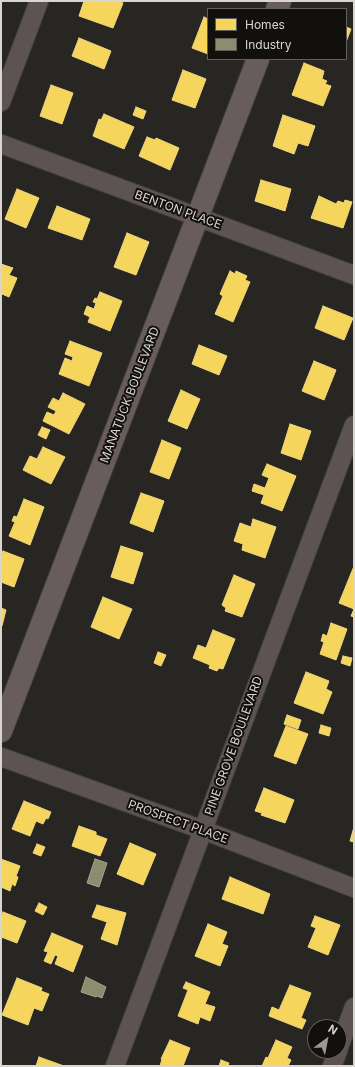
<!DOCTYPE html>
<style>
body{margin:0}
#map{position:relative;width:355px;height:1067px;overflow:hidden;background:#282622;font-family:Inter,sans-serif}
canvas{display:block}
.frame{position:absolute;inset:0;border:2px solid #d9d6d0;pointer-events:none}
.legend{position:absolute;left:207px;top:8px;width:140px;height:52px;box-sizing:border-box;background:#12100d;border:1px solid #625f5b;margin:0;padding:5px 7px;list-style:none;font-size:12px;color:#d9d6d0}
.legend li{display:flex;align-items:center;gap:8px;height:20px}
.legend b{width:20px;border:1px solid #625f5b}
.north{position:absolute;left:307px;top:1019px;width:40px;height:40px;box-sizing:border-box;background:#12100d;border:1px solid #625f5b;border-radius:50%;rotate:32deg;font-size:11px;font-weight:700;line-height:16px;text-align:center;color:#d9d6d0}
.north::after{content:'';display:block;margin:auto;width:14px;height:18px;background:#9b9893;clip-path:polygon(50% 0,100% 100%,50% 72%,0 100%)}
</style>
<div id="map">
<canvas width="355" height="1067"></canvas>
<div class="frame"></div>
<ul class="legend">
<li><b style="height:11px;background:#f6d55c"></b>Homes</li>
<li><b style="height:11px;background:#8c8c6e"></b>Industry</li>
</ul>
<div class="north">N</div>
</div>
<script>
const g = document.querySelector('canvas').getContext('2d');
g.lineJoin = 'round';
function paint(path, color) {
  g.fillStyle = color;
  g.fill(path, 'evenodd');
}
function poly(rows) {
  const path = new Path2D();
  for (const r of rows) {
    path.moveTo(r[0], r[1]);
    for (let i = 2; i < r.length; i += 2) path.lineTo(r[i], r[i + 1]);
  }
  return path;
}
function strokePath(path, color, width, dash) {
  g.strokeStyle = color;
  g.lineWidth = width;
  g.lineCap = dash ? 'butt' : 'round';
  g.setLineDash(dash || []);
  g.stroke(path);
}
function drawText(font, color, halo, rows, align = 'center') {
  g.font = font + ' Inter,sans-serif';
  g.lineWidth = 4;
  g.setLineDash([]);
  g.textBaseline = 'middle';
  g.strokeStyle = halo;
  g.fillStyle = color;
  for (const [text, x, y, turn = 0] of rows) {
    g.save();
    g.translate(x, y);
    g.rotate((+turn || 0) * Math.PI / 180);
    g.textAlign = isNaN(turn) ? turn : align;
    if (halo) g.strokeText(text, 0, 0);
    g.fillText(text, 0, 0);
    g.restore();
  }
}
const homes = poly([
 [84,1,118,1,123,3,113,28,79,16,84,1],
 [204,17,208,19,208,54,192,48,204,17],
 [346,27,351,29,346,42,346,27],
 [79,38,111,51,104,69,72,56,79,38],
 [304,63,324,71,322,79,327,81,325,84,331,86,323,106,292,95,304,63],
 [183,70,206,79,195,108,172,100,183,70],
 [51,85,73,93,62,124,40,116,51,85],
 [136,107,146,111,143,119,133,115,136,107],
 [104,114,134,127,124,149,93,136,99,119,101,120,104,114],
 [283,115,315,126,308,146,298,143,294,154,273,146,283,115],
 [147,137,155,140,156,138,179,148,170,170,139,156,147,137],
 [261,180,291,189,285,211,255,201,261,180],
 [17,189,39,198,26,228,5,219,17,189],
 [319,196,336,204,338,201,344,203,345,200,352,202,343,228,311,218,319,196],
 [57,206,90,219,82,240,48,228,57,206],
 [127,233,149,242,136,275,114,267,127,233],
 [1,264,13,268,9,275,17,278,9,297,2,294,1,297,1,264],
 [230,271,235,274,236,271,247,276,245,280,250,282,233,322,215,314,223,296,220,294,230,271],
 [100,292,122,301,110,331,88,322,90,317,84,314,87,306,94,309,96,303,93,302,95,298,97,299,100,292],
 [323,306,353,318,344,340,315,328,323,306],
 [70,341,102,353,89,386,59,374,65,358,72,361,73,357,65,354,70,341],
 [199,345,227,356,219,375,192,364,199,345],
 [314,361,336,370,324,400,302,391,314,361],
 [181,390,200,399,187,429,168,421,181,390],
 [63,393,85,404,69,434,43,421,47,412,54,415,56,411,48,407,53,398,59,401,63,393],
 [290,424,311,431,301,460,281,453,290,424],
 [42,427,50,430,46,439,38,435,42,427],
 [162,440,181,448,169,479,150,472,162,440],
 [43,447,65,457,51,484,23,470,30,456,37,459,43,447],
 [267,464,296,476,282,511,261,503,264,495,252,491,254,484,265,488,269,478,262,475,267,464],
 [141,493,164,501,153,532,130,523,141,493],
 [24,499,44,507,30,545,9,536,15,522,12,521,14,516,17,517,24,499],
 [253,519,276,527,265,558,242,550,243,544,234,541,240,523,251,527,253,519],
 [121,546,143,553,133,584,111,577,121,546],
 [3,551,24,559,14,587,1,582,1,557,3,551],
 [354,566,354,617,351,616,354,609,339,603,354,566],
 [234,575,255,584,242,617,225,611,226,608,222,605,234,575],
 [103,597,132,609,119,639,91,627,103,597],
 [1,608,6,610,2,626,1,626,1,608],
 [331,623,347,629,336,660,320,654,324,642,321,641,323,634,327,636,331,623],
 [213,630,235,639,223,669,219,668,217,671,209,668,210,665,193,658,198,645,206,648,213,630],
 [158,652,166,655,161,666,154,663,158,652],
 [343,656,352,658,350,666,341,663,343,656],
 [306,672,329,681,326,689,332,692,323,714,294,703,306,672],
 [287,715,301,720,298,729,284,724,287,715],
 [321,725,331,728,329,736,319,733,321,725],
 [286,726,308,734,296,764,274,756,286,726],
 [264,788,294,800,285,823,261,815,262,813,255,811,264,788],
 [24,801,51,812,48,819,46,818,43,824,36,821,30,836,12,829,24,801],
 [79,826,96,832,96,835,107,839,100,856,72,846,79,826],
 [354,827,354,842,350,841,354,827],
 [130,843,156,854,143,885,117,874,130,843],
 [37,844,45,847,41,856,33,853,37,844],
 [1,859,20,866,16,876,18,877,15,886,12,884,10,891,1,887,1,859],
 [230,877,270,894,263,914,222,899,230,877],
 [39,903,47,907,43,915,35,911,39,903],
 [97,905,126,913,117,945,101,939,107,922,92,917,97,905],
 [3,912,26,921,17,943,1,937,1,918,3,912],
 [315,916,340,925,328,955,308,947,316,928,311,926,315,916],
 [208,924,227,932,222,944,228,946,220,966,195,956,208,924],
 [52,933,83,946,73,972,55,964,58,956,55,955,51,964,44,961,48,952,44,951,52,933],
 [17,978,42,988,41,991,49,994,42,1011,34,1008,28,1025,2,1015,17,978],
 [186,982,210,992,205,1004,215,1007,210,1021,200,1017,198,1024,178,1016,188,990,183,988,186,982],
 [290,985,311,993,301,1018,306,1020,302,1029,269,1016,272,1007,279,1010,290,985],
 [170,1040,190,1048,183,1066,160,1066,162,1059,161,1059,170,1040],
 [276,1040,292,1047,287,1058,291,1060,288,1066,262,1066,266,1057,268,1058,276,1040],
 [39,1057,64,1066,36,1066,39,1057],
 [221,1060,229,1063,228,1066,219,1066,221,1060]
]);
paint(homes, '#f6d55c');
strokePath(homes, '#edd57f', 1);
const industry = poly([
 [95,859,107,863,99,887,87,883,95,859],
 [86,977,106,987,102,998,97,996,96,997,81,992,86,977]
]);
paint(industry, '#8c8c6e');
strokePath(industry, '#a3a28b', 1);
const street = poly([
 [1,102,39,1],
 [1,144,354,275],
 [1,757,203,830,354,888],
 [339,1047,354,1007],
 [115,1066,354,425],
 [332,1066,338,1051]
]);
const secondary = poly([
 [277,9,280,1],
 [1,731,258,59]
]);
strokePath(street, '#43423f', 20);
strokePath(secondary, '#43423f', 24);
strokePath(street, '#5e5353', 18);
strokePath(secondary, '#695c5d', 22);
drawText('12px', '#d9d6d0', '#12100d', [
 ["BENTON PLACE",178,210,20],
 ["MANATUCK BOULEVARD",130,395,-69],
 ["PINE GROVE BOULEVARD",234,746,-70],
 ["PROSPECT PLACE",178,822,20]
]);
</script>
